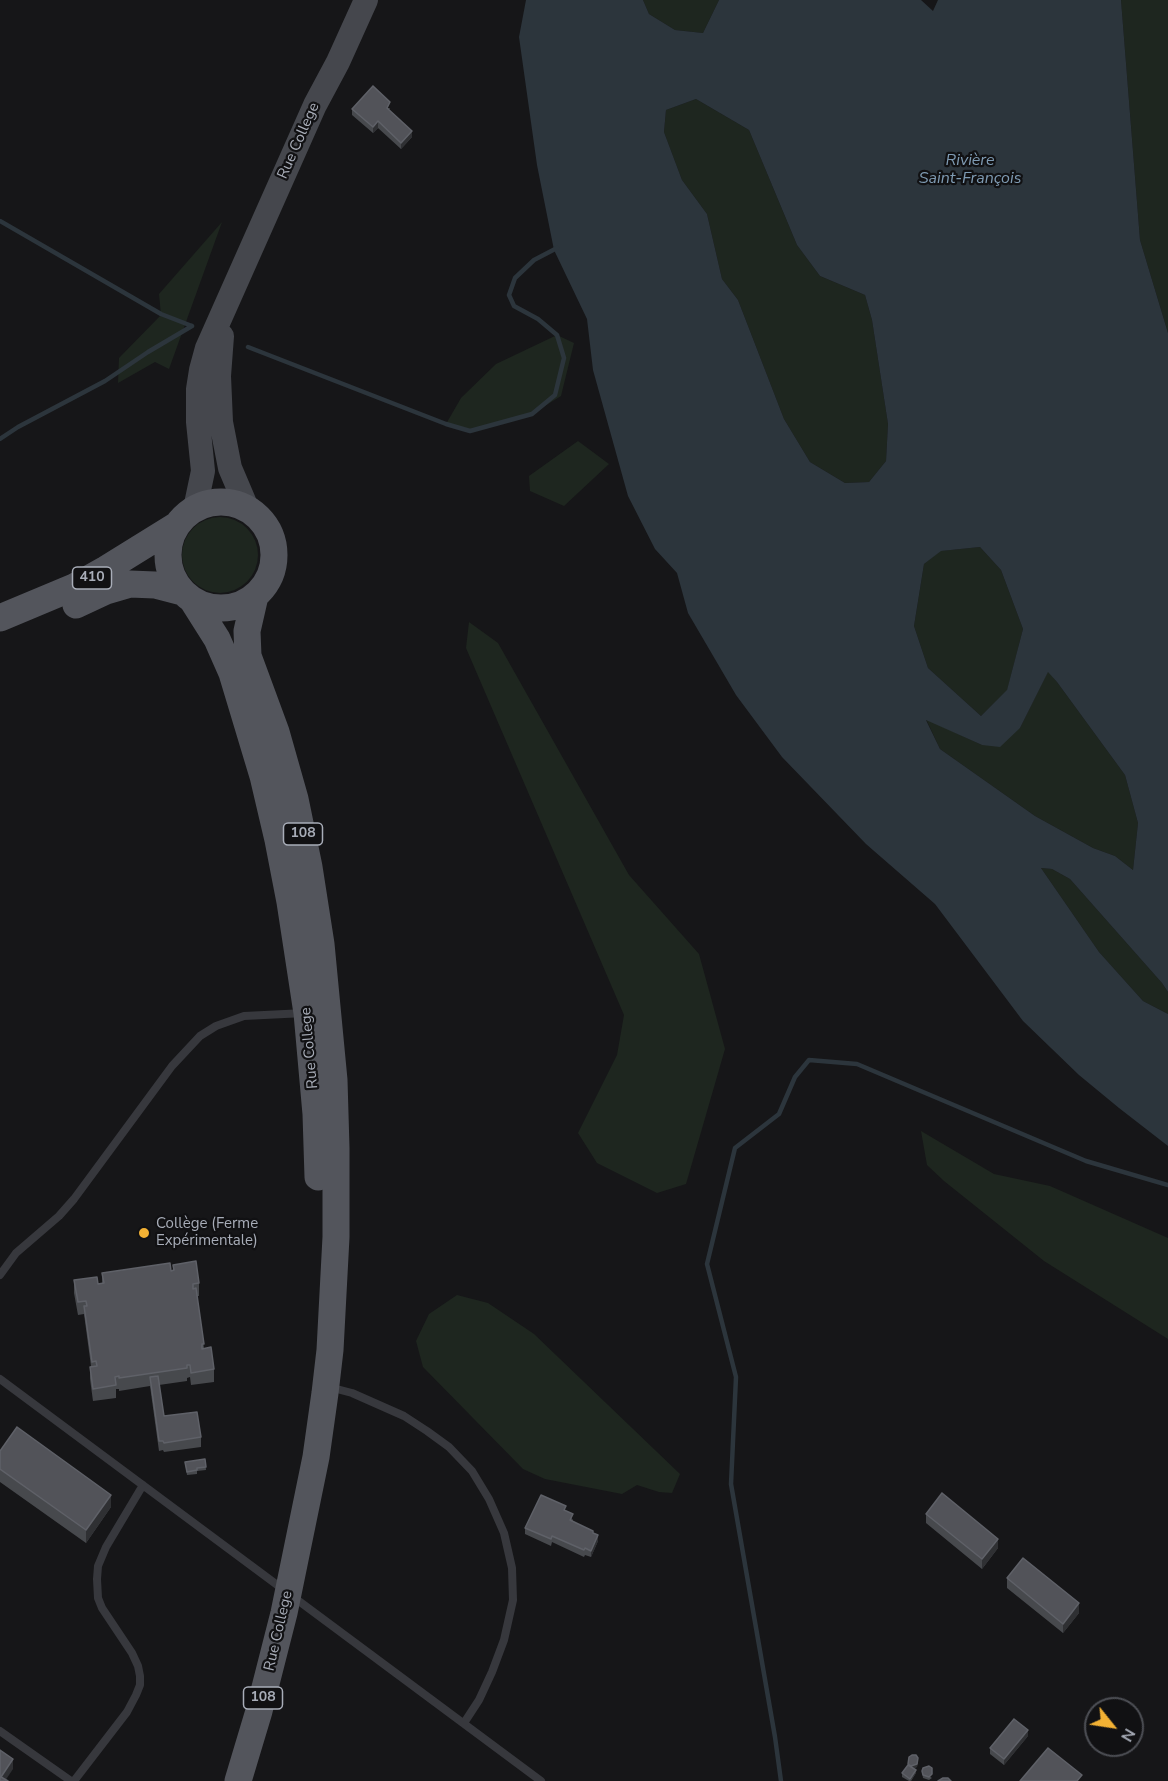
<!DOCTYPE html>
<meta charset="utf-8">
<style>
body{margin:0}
#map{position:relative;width:1168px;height:1781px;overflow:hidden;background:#161618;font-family:"Nunito Sans",sans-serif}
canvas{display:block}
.north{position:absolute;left:1084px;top:1697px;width:60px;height:60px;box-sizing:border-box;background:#111113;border:2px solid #4d4f55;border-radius:50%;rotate:120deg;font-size:16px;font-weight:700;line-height:24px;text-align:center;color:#a8adb8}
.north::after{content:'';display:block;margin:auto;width:21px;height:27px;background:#f2b134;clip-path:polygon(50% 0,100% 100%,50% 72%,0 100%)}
</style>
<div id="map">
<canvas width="1168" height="1781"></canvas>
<div class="north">N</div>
</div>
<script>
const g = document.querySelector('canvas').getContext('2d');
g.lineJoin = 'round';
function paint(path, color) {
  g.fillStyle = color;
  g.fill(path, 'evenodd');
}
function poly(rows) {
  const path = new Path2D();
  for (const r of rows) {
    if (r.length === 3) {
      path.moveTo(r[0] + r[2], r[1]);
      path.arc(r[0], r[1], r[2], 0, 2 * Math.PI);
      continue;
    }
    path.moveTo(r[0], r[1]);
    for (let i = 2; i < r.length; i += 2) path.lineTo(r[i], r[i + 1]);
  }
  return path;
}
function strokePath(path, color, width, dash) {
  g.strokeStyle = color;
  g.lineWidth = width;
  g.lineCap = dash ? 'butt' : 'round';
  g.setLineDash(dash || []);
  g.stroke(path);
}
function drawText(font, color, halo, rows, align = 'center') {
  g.font = font + ' "Nunito Sans",sans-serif';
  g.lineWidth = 4.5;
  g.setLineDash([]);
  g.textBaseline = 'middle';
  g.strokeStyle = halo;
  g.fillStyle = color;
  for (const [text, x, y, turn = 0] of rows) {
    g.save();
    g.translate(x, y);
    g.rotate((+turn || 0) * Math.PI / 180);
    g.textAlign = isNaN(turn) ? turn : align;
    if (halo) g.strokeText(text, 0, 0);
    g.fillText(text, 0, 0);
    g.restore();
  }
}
paint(poly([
 [643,0,719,0,703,33,675,30,649,14],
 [1121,0,1168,0,1168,333,1140,240],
 [696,99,749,130,797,245,820,276,865,295,872,320,888,424,886,461,869,482,845,483,810,462,784,419,738,300,722,279,707,214,682,180,664,132,666,110],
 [222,222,169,369,155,362,118,383,119,358,161,315,159,294],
 [557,335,574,343,561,396,532,414,470,431,446,424,461,398,496,364],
 [578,441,609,464,564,506,530,491,529,476],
 [220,555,38],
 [980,547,1001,570,1023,629,1007,691,981,716,928,668,914,626,924,564,940,551],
 [469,622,498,643,629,875,699,954,725,1049,686,1184,657,1193,597,1163,578,1133,617,1055,624,1015,466,648],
 [1048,671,1057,682,1125,775,1138,823,1133,870,1115,856,1093,848,1035,816,940,749,926,719,982,745,1020,728],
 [1041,868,1052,869,1070,879,1162,983,1168,992,1168,1014,1143,1001,1099,952],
 [921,1131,994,1174,1050,1186,1168,1238,1168,1339,1044,1261,944,1181,927,1165],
 [457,1295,488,1303,534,1334,680,1474,672,1493,659,1492,637,1485,622,1494,545,1479,523,1469,423,1367,416,1341,429,1314]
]), '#1e261f');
paint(poly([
 [526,0,643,0,649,14,675,30,703,33,719,0,921,0,933,11,938,0,1121,0,1140,240,1168,333,1168,992,1162,983,1070,879,1052,869,1041,868,1099,952,1143,1001,1168,1014,1168,1146,1119,1108,1079,1075,1023,1021,935,904,866,844,782,757,736,695,688,613,677,573,655,549,628,496,593,370,587,319,554,250,537,165,519,37],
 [696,99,749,130,797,245,820,276,865,295,872,320,888,424,886,461,869,482,845,483,810,462,784,419,738,300,722,279,707,214,682,180,664,132,666,110],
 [980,547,1001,570,1023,629,1007,690,981,716,928,668,914,626,924,564,941,551],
 [1048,672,1057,682,1125,775,1138,823,1133,870,1115,856,1093,848,1035,816,940,749,926,720,982,745,1000,747,1020,728]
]), '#2c353c');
strokePath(poly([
 [0,221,161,314,192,326],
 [248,347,446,424,470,431,532,414,555,395,564,358,557,335,538,319,514,306,509,295,515,278,534,260,557,248],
 [0,439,18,427,105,381,148,352,192,326],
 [781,1781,775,1737,731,1484,736,1377,707,1264,735,1148,779,1114,795,1077,809,1060,857,1064,1086,1161,1168,1185]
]), '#2c353c', 4.5);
strokePath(poly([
 [0,1275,16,1253,59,1216,74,1199,172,1066,200,1036,216,1026,244,1016,305,1013],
 [0,1379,541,1781],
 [329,1387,352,1393,404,1416,427,1431,449,1447,472,1471,489,1499,504,1533,512,1568,513,1600,504,1640,492,1672,479,1700,464,1723],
 [0,1731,71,1781],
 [74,1781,127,1712,136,1695,140,1685,140,1676,138,1666,132,1653,102,1608,98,1598,97,1579,98,1566,106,1547,143,1485]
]), '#37383d', 8);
strokePath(poly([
 [222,336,219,376,221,422,230,468,247,508],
 [195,509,203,471,198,422,198,389,201,370,207,348,315,105,338,62,366,0]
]), '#45474d', 24);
strokePath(poly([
 [221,555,53],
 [193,601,217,639,232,673,263,776,278,840,290,902,307,1013,316,1114,318,1177],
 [76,605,106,591,130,584,155,585,182,592],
 [0,618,74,587,106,569,177,525],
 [238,1781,259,1711,284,1613,316,1457,325,1393,330,1350,336,1237,336,1148,334,1080,321,944,309,867,295,799,276,732,248,656,247,631,255,596]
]), '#53555c', 27);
paint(poly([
 [390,108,389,110,412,137,401,149,378,128,373,133,352,115,352,109],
 [173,1265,199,1283,199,1296,197,1296,204,1348,214,1369,214,1382,191,1385,190,1377,187,1378,187,1381,159,1385,164,1416,201,1437,201,1447,164,1452,163,1450,159,1451,150,1386,119,1391,119,1389,116,1389,116,1398,93,1401,90,1379,90,1367,91,1366,84,1314,78,1315,74,1293,74,1280,98,1284,102,1284,102,1273,171,1271,173,1270],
 [0,1451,111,1507,86,1543,0,1482],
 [205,1459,206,1470,197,1471,197,1474,187,1475,185,1462],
 [566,1511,573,1520,573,1521,593,1533,598,1541,591,1557,585,1555,584,1557,552,1542,551,1546,525,1534,525,1528],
 [926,1514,998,1548,982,1569,926,1523],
 [1007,1578,1079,1613,1063,1633,1007,1588],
 [1028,1736,1004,1765,990,1754,990,1748],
 [909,1757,918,1761,917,1767,914,1768,916,1773,911,1781,909,1781,902,1777,902,1773,908,1765],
 [922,1771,932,1778,929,1780,923,1778]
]), '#47494d');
paint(poly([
 [378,121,378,128,373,133,373,127],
 [412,131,412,137,401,149,401,143],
 [111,1495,111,1507,86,1543,86,1530],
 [598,1535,598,1541,591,1557,591,1551],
 [998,1539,998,1548,982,1569,982,1559],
 [1079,1603,1079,1613,1063,1633,1063,1624],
 [1028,1730,1028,1736,1004,1765,1004,1759],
 [918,1758,917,1767,911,1769,911,1766],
 [13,1759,13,1769,5,1781,1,1777],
 [916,1770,916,1773,910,1781,910,1779]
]), '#2f3033');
const building = poly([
 [373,86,390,102,387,108,412,131,401,143,378,121,373,127,352,109,373,86],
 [196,1261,199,1283,193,1284,193,1289,196,1288,204,1344,202,1344,202,1349,211,1347,214,1369,191,1373,190,1365,187,1365,187,1368,119,1378,119,1376,115,1377,116,1385,93,1389,90,1367,97,1366,96,1361,92,1362,84,1306,87,1306,86,1301,78,1302,74,1280,97,1277,98,1284,104,1283,102,1273,170,1263,171,1271,174,1270,173,1265,196,1261],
 [158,1376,164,1416,197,1412,201,1437,164,1443,163,1441,159,1441,150,1377,158,1376],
 [17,1427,111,1495,86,1530,0,1469,0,1451,17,1427],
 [205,1459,206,1467,197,1468,197,1470,187,1472,185,1462,205,1459],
 [942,1493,998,1539,982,1559,926,1514,942,1493],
 [541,1495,566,1506,564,1510,573,1514,570,1520,593,1531,593,1533,598,1535,591,1551,585,1548,584,1550,552,1536,551,1539,525,1528,541,1495],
 [1023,1558,1079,1603,1063,1624,1007,1578,1023,1558],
 [1014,1719,1028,1730,1004,1759,990,1748,1014,1719],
 [1048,1748,1082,1775,1077,1781,1020,1781,1048,1748],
 [0,1750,13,1759,1,1777,8,1781,0,1781,0,1750],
 [912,1755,916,1755,918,1758,917,1764,911,1766,908,1764,909,1757,912,1755],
 [908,1765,916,1770,910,1779,902,1773,908,1765],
 [929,1766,932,1768,932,1774,929,1777,923,1775,922,1771,923,1768,929,1766],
 [943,1778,948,1778,951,1781,938,1781,943,1778]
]);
paint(building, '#525359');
strokePath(building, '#5f6168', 1.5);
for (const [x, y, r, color] of [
 [144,1233,6,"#f2b134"]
]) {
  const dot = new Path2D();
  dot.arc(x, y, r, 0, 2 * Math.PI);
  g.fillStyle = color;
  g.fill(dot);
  strokePath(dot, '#111113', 2);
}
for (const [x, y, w] of [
 [92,578,39],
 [303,834,39],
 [263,1698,39]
]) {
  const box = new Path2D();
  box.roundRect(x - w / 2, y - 11, w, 22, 4.5);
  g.fillStyle = '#111113';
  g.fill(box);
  strokePath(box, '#a8adb8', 1.5);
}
drawText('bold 14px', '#a8adb8', null, [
 ["410",92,578],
 ["108",303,834],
 ["108",263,1698]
]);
drawText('15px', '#a8adb8', '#111113', [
 ["Rue College",299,141,-66],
 ["Rue College",310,1048,-95],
 ["Rue College",279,1631,-77]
]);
drawText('15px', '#a8adb8', '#111113', [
 ["Collège (Ferme",156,1224],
 ["Expérimentale)",156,1241]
], 'left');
drawText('italic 16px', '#7f9bb3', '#111113', [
 ["Rivière",970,161],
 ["Saint-François",970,179]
]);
</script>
